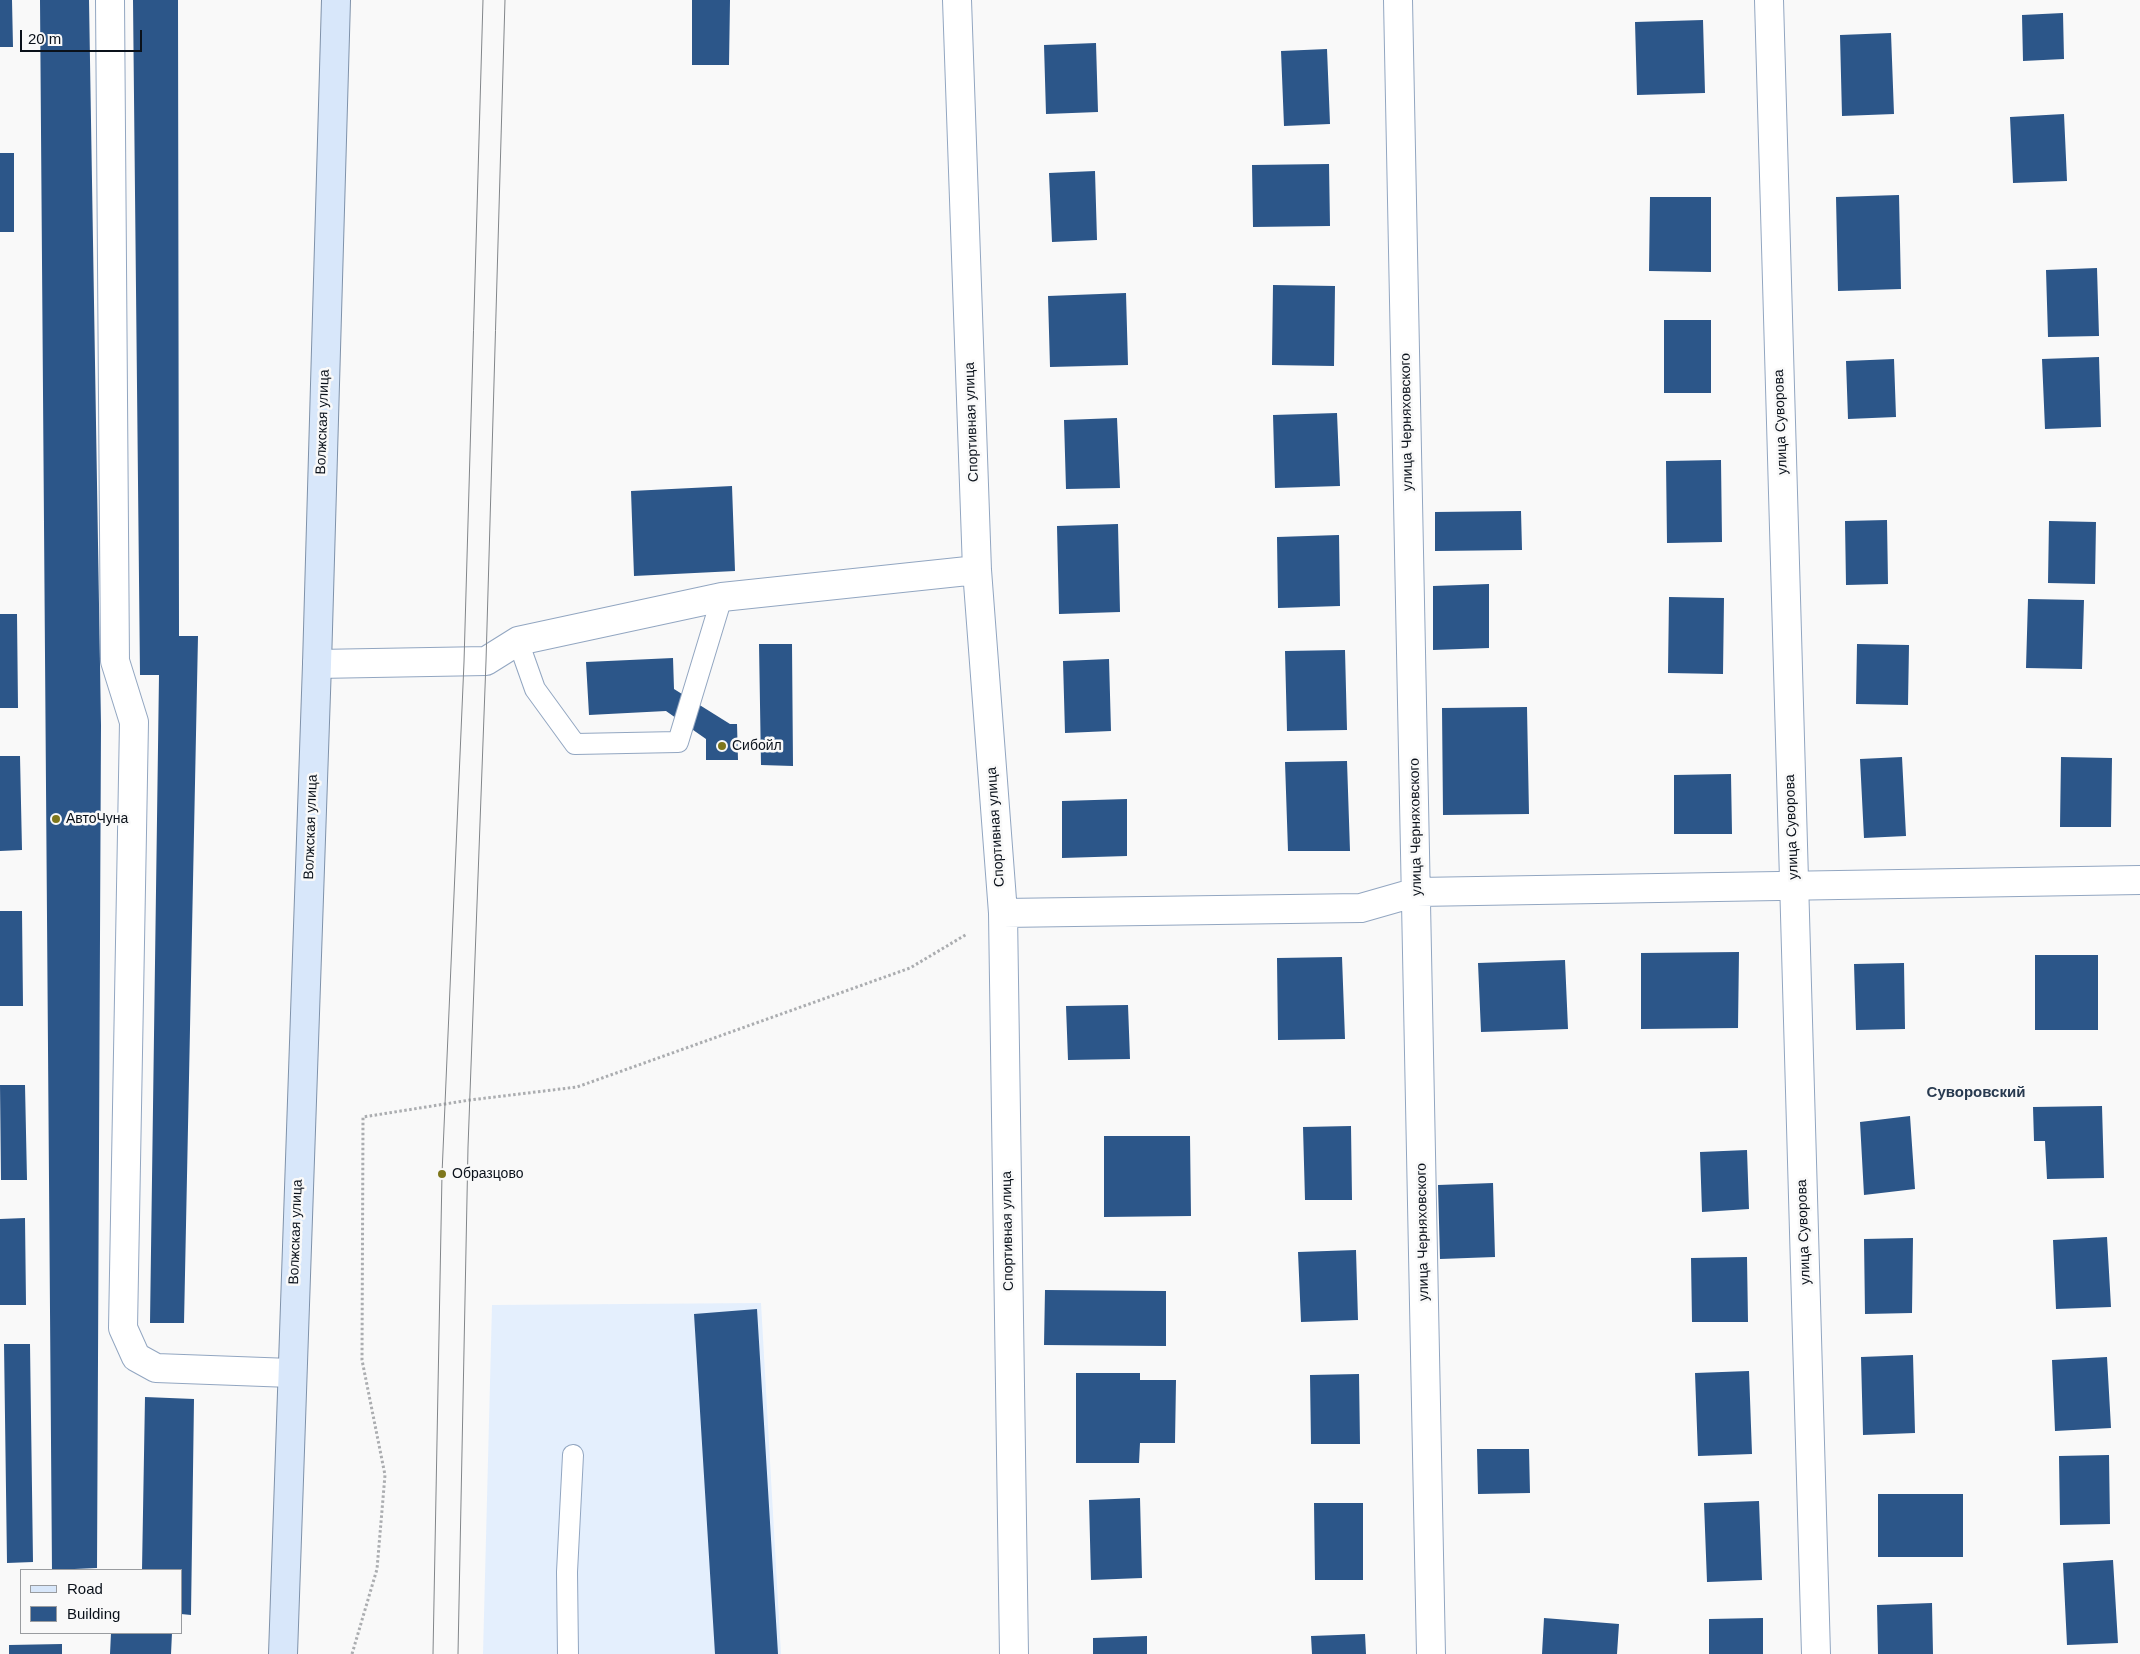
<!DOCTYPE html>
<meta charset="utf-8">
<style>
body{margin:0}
#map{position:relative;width:2140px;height:1654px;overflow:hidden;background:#f9f9f9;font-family:Helvetica,sans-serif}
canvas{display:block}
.legend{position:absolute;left:20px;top:1569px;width:162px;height:65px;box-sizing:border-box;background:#f9f9f9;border:1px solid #999ca0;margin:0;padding:6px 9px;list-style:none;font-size:15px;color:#0a111a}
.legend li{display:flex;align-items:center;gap:10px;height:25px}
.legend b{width:25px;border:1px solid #999ca0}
.scale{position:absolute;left:20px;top:30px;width:122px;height:22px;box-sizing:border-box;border:2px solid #0a111a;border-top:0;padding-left:6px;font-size:15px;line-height:18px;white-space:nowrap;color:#0a111a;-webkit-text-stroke:4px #f9f9f9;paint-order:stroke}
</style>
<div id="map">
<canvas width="2140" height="1654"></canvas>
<ul class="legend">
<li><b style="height:6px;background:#d8e7fa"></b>Road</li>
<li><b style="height:14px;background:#2c5689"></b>Building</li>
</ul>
<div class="scale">20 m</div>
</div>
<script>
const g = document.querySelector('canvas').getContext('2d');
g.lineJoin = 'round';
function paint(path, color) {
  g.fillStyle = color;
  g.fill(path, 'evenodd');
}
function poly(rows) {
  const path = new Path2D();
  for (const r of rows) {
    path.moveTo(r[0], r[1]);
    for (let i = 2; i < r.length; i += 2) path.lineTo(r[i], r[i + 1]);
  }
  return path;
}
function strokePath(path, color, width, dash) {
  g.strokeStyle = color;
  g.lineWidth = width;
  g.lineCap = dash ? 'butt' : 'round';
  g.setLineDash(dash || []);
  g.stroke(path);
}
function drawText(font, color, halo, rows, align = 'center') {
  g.font = font + ' Helvetica,sans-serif';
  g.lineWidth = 5;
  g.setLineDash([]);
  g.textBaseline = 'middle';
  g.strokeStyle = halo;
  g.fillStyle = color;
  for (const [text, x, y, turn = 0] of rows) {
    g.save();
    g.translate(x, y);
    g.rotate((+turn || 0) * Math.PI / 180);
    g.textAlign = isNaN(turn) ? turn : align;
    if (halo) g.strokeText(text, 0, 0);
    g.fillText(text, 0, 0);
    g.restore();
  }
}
paint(poly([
 [761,1303,781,1654,483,1654,492,1305]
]), '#e4effd');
paint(poly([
 [0,0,12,0,13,47,0,47],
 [40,0,89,0,101,725,97,1568,52,1570],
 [133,0,178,0,179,636,198,636,184,1323,150,1323,159,675,140,675],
 [692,0,730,0,729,65,692,65],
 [2063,13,2064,59,2023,61,2022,15],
 [1703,20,1705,93,1637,95,1635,22],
 [1891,33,1894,114,1842,116,1840,35],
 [1096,43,1098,112,1046,114,1044,45],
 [1327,49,1330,124,1284,126,1281,51],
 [2064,114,2067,181,2013,183,2010,117],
 [0,153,14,153,14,232,0,232],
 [1329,164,1330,226,1253,227,1252,165],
 [1095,171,1097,240,1052,242,1049,173],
 [1899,195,1901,289,1838,291,1836,197],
 [1650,197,1711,197,1711,272,1649,271],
 [2097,268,2099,336,2048,337,2046,270],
 [1273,285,1335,286,1334,366,1272,365],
 [1126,293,1128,365,1050,367,1048,296],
 [1664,320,1711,320,1711,393,1664,393],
 [2099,357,2101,427,2045,429,2042,359],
 [1894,359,1896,417,1848,419,1846,361],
 [1337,413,1340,486,1275,488,1273,415],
 [1117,418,1120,488,1066,489,1064,420],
 [1721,460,1722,542,1667,543,1666,461],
 [732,486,735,571,634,576,631,491],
 [1521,511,1522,550,1435,551,1435,512],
 [1887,520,1888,584,1846,585,1845,521],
 [2049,521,2096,522,2095,584,2048,583],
 [1118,524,1120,612,1059,614,1057,526],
 [1339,535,1340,606,1278,608,1277,537],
 [1489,584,1489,648,1433,650,1433,586],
 [1669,597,1724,598,1723,674,1668,673],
 [2028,599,2084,600,2082,669,2026,668],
 [0,614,17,614,18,708,0,708],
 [759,644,792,644,793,766,761,765],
 [1857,644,1909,645,1908,705,1856,704],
 [1345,650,1347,730,1287,731,1285,651],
 [673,658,674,689,730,724,737,724,738,760,706,760,706,739,666,711,589,715,586,662],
 [1109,659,1111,731,1065,733,1063,661],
 [1527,707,1529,814,1443,815,1442,708],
 [0,756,20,756,22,850,0,851],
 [1902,757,1906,836,1864,838,1860,759],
 [2061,757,2112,758,2111,827,2060,827],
 [1347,761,1350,851,1288,851,1285,762],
 [1731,774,1732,834,1674,834,1674,775],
 [1127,799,1127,856,1062,858,1062,801],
 [0,911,22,911,23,1006,0,1006],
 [1739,952,1738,1028,1641,1029,1641,953],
 [2035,955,2098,955,2098,1030,2035,1030],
 [1342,957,1345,1039,1278,1040,1277,958],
 [1565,960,1568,1029,1481,1032,1478,963],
 [1904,963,1905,1029,1856,1030,1854,964],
 [1128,1005,1130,1059,1068,1060,1066,1006],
 [0,1085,25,1085,27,1180,1,1180],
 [2102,1106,2104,1178,2047,1179,2045,1141,2034,1141,2033,1107],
 [1910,1116,1915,1189,1864,1195,1860,1122],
 [1351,1126,1352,1200,1305,1200,1303,1127],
 [1104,1136,1190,1136,1191,1216,1104,1217],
 [1747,1150,1749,1209,1702,1212,1700,1152],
 [1493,1183,1495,1257,1440,1259,1438,1185],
 [25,1218,26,1305,0,1305,0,1219],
 [2107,1237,2111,1307,2056,1309,2053,1240],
 [1913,1238,1912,1313,1865,1314,1864,1239],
 [1356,1250,1358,1320,1301,1322,1298,1252],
 [1747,1257,1748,1322,1692,1322,1691,1258],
 [1045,1290,1166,1291,1166,1346,1044,1345],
 [757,1309,778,1654,715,1654,694,1314],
 [4,1344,30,1344,33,1562,7,1563],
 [1913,1355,1915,1433,1863,1435,1861,1357],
 [2107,1357,2111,1428,2055,1431,2052,1360],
 [1749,1371,1752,1454,1698,1456,1695,1373],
 [1076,1373,1140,1373,1140,1380,1176,1380,1175,1443,1140,1443,1139,1463,1076,1463],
 [1359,1374,1360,1444,1311,1444,1310,1375],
 [145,1397,194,1399,191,1615,181,1614,181,1570,142,1570],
 [1477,1449,1529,1449,1530,1493,1478,1494],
 [2109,1455,2110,1524,2060,1525,2059,1456],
 [1878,1494,1963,1494,1963,1557,1878,1557],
 [1140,1498,1142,1578,1091,1580,1089,1500],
 [1759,1501,1762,1580,1707,1582,1704,1503],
 [1314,1503,1363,1503,1363,1580,1315,1580],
 [2113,1560,2118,1643,2067,1645,2063,1563],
 [1932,1603,1933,1654,1878,1654,1877,1605],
 [1544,1618,1619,1624,1617,1654,1542,1654],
 [1763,1618,1763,1654,1709,1654,1709,1619],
 [111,1633,172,1633,171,1654,110,1654],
 [1365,1634,1366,1654,1312,1654,1311,1636],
 [1147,1636,1147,1654,1093,1654,1093,1638],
 [62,1644,62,1654,9,1654,9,1645]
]), '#2c5689');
const service = poly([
 [518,641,535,689,575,744,678,742,722,597],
 [568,1654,567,1572,573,1455]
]);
const minor = poly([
 [110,0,115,661,134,722,123,1328,136,1357,156,1368,291,1373],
 [957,0,977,570,1003,913,1014,1654],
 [1398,0,1431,1654],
 [317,664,486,661,518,641,722,597,977,570],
 [1003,913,1361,908,1417,892,2140,880]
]);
const tertiary = poly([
 [1769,0,1816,1654]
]);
const primary = poly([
 [283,1654,317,664,336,0]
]);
strokePath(service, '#92a6c1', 22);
strokePath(minor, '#92a6c1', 30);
strokePath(tertiary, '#92a6c1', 30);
strokePath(primary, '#7f92aa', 30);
strokePath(poly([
 [352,1654,377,1569,385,1475,362,1360,363,1117,470,1100,577,1087,910,968,967,934]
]), '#abadb0', 3, [2.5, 2.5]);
strokePath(service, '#fff', 20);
strokePath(minor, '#fff', 28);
strokePath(tertiary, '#fff', 28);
strokePath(primary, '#d8e7fa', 28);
strokePath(poly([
 [433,1654,442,1174,464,662,483,0],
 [458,1654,468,1147,486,661,505,0]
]), '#82868a', 1);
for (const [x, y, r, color] of [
 [722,746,5,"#7e771c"],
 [56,819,5,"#7e771c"],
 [442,1174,5,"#7e771c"]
]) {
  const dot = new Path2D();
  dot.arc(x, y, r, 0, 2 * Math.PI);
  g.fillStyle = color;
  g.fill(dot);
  strokePath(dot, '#f9f9f9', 2);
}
drawText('14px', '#0a111a', '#f9f9f9', [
 ["Волжская улица",323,422,-88],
 ["Спортивная улица",972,422,-92],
 ["улица Черняховского",1407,422,-91],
 ["улица Суворова",1781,422,-92],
 ["Волжская улица",311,827,-88],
 ["Спортивная улица",996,827,-94],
 ["улица Черняховского",1416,827,-91],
 ["улица Суворова",1792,827,-92],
 ["Спортивная улица",1008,1231,-91],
 ["Волжская улица",296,1232,-88],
 ["улица Черняховского",1423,1232,-91],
 ["улица Суворова",1804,1232,-92]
]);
drawText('14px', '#0a111a', '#f9f9f9', [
 ["Сибойл",732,746],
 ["АвтоЧуна",66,819],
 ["Образцово",452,1174]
], 'left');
drawText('bold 15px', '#283a50', '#f9f9f9', [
 ["Суворовский",1976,1093]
]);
</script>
